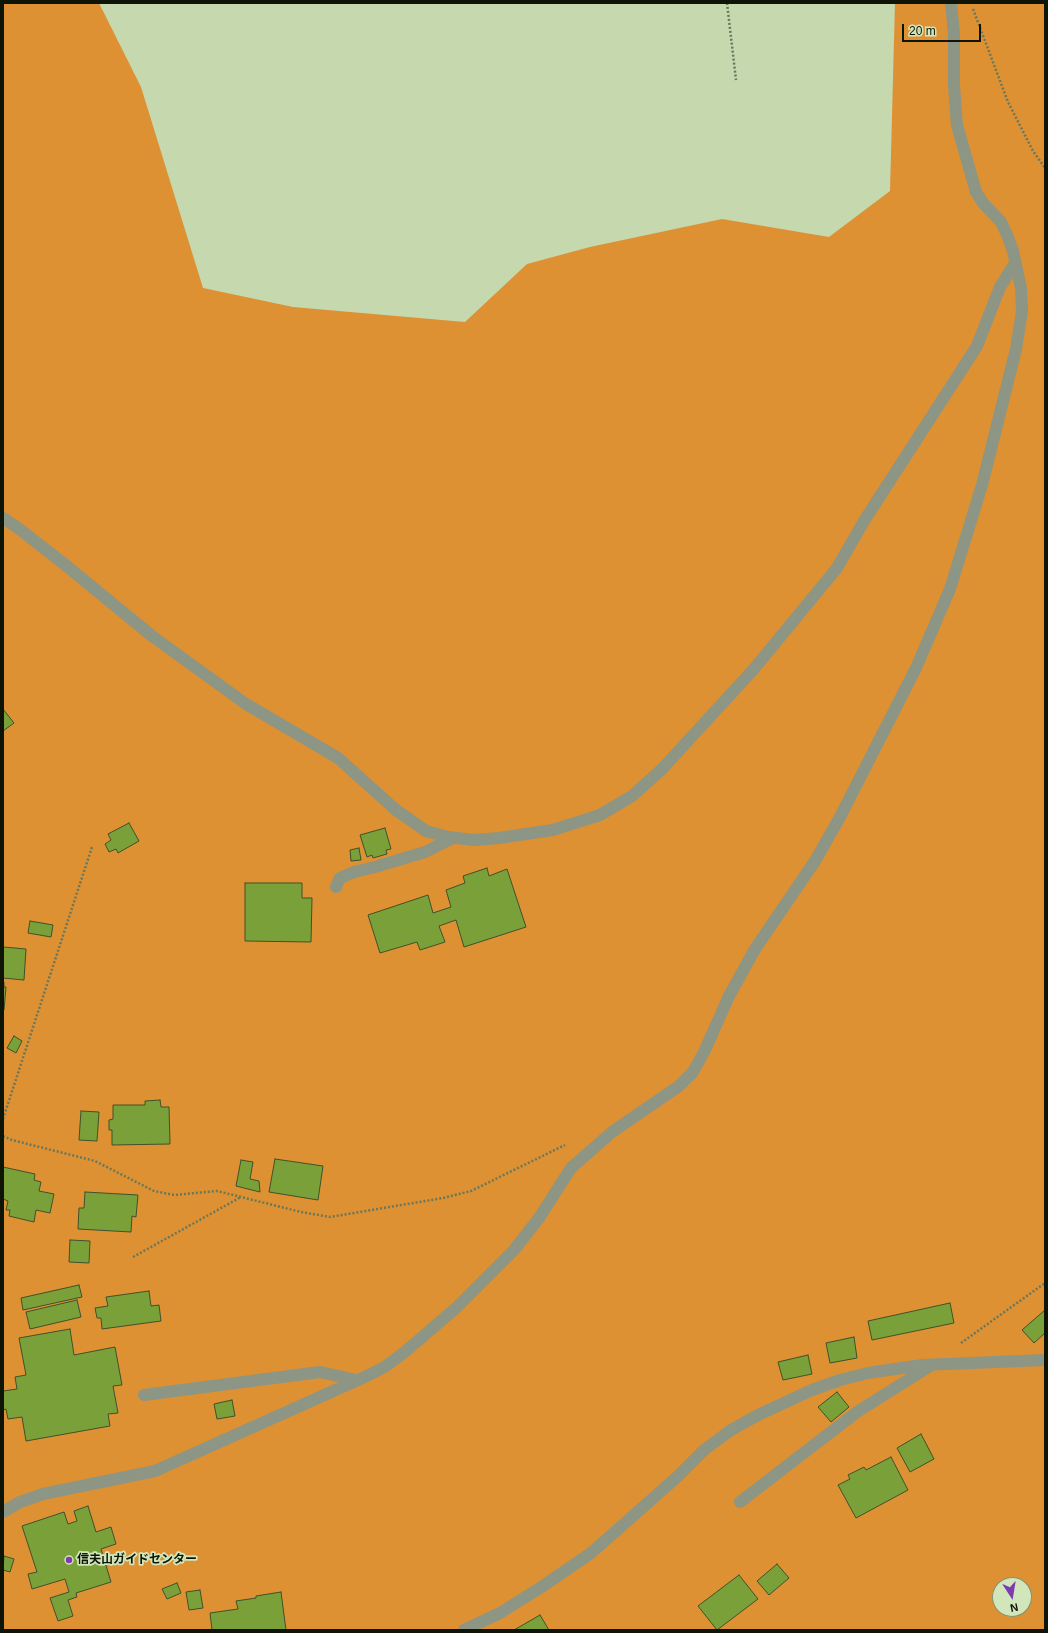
<!DOCTYPE html>
<meta charset="utf-8">
<style>
body{margin:0}
#map{position:relative;width:1048px;height:1633px;overflow:hidden;background:#c5d8ae;font-family:Helvetica,sans-serif}
canvas{display:block}
.frame{position:absolute;inset:0;border:4px solid #0e1406;pointer-events:none}
.north{position:absolute;left:992px;top:1577px;width:40px;height:40px;box-sizing:border-box;background:#d2e6bb;border:1px solid #849273;border-radius:50%;rotate:168deg;font-size:11px;font-weight:700;line-height:16px;text-align:center;color:#0e1406}
.north::after{content:'';display:block;margin:auto;width:14px;height:18px;background:#7d3baf;clip-path:polygon(50% 0,100% 100%,50% 72%,0 100%)}
.scale{position:absolute;left:902px;top:24px;width:79px;height:18px;box-sizing:border-box;border:2px solid #0e1406;border-top:0;padding-left:5px;font-size:12px;line-height:14px;white-space:nowrap;color:#0e1406;-webkit-text-stroke:3px #d2e6bb;paint-order:stroke}
</style>
<div id="map">
<canvas width="1048" height="1633"></canvas>
<div class="frame"></div>
<div class="north">N</div>
<div class="scale">20 m</div>
</div>
<script>
const g = document.querySelector('canvas').getContext('2d');
g.lineJoin = 'round';
function paint(path, color) {
  g.fillStyle = color;
  g.fill(path, 'evenodd');
}
function poly(rows) {
  const path = new Path2D();
  for (const r of rows) {
    path.moveTo(r[0], r[1]);
    for (let i = 2; i < r.length; i += 2) path.lineTo(r[i], r[i + 1]);
  }
  return path;
}
function strokePath(path, color, width, dash) {
  g.strokeStyle = color;
  g.lineWidth = width;
  g.lineCap = dash ? 'butt' : 'round';
  g.setLineDash(dash || []);
  g.stroke(path);
}
function drawText(font, color, halo, rows, align = 'center') {
  g.font = font + ' Helvetica,"Noto Sans JP",sans-serif';
  g.lineWidth = 3.5;
  g.setLineDash([]);
  g.textBaseline = 'middle';
  g.strokeStyle = halo;
  g.fillStyle = color;
  for (const [text, x, y, turn = 0] of rows) {
    g.save();
    g.translate(x, y);
    g.rotate((+turn || 0) * Math.PI / 180);
    g.textAlign = isNaN(turn) ? turn : align;
    if (halo) g.strokeText(text, 0, 0);
    g.fillText(text, 0, 0);
    g.restore();
  }
}
paint(poly([
 [3,3,99,3,141,87,203,288,293,307,465,322,527,264,590,247,722,219,829,237,890,191,895,3,1045,3,1045,1630,3,1630],
 [1000,1585,1024,1585,1024,1609,1000,1609]
]), '#dd9133');
const building = poly([
 [3,709,14,723,3,731,3,709],
 [129,823,139,841,118,853,116,849,109,852,105,844,111,840,108,834,129,823],
 [385,828,391,849,386,850,387,854,373,858,372,855,367,857,360,835,385,828],
 [359,848,361,860,351,861,350,850,359,848],
 [487,868,489,876,507,869,526,927,464,947,456,920,439,926,445,942,420,950,417,942,380,953,368,915,428,895,433,913,451,907,446,890,465,883,463,876,487,868],
 [245,883,302,883,302,898,312,898,311,942,245,941,245,883],
 [30,921,53,925,51,937,28,933,30,921],
 [3,947,26,949,24,980,3,978,3,947],
 [3,982,4,982,4,987,6,987,4,1010,3,1010,3,982],
 [14,1036,22,1041,16,1053,7,1048,14,1036],
 [160,1100,161,1107,169,1107,170,1144,112,1145,112,1130,109,1130,109,1120,113,1119,113,1105,145,1105,145,1101,160,1100],
 [81,1111,99,1112,97,1141,79,1140,81,1111],
 [275,1159,323,1166,318,1200,269,1192,275,1159],
 [241,1160,253,1162,250,1179,259,1181,260,1192,236,1186,241,1160],
 [3,1167,35,1174,34,1180,41,1182,39,1191,54,1194,50,1213,36,1210,34,1222,9,1216,10,1210,6,1210,8,1201,3,1199,3,1167],
 [85,1192,138,1195,136,1217,132,1216,131,1232,78,1229,79,1208,84,1208,85,1192],
 [70,1240,90,1241,89,1263,69,1262,70,1240],
 [79,1285,82,1297,23,1310,21,1298,79,1285],
 [149,1291,151,1306,159,1305,161,1321,102,1329,101,1318,97,1318,95,1308,108,1306,106,1297,149,1291],
 [77,1300,81,1317,30,1329,26,1312,77,1300],
 [950,1303,954,1323,872,1340,868,1321,950,1303],
 [1045,1310,1045,1333,1034,1343,1022,1330,1045,1310],
 [70,1329,74,1355,115,1347,122,1385,113,1386,118,1413,108,1414,110,1426,26,1441,22,1417,8,1419,6,1409,3,1410,3,1391,17,1389,15,1377,26,1375,19,1338,70,1329],
 [854,1337,857,1358,830,1363,826,1343,854,1337],
 [808,1355,812,1374,783,1380,778,1362,808,1355],
 [837,1392,849,1407,831,1422,818,1407,837,1392],
 [232,1400,235,1416,217,1419,214,1404,232,1400],
 [921,1434,934,1459,910,1472,897,1448,921,1434],
 [891,1457,908,1490,856,1518,838,1485,850,1479,848,1475,864,1467,866,1470,891,1457],
 [88,1506,96,1532,111,1527,116,1544,101,1549,111,1582,76,1593,77,1597,68,1600,73,1616,58,1621,50,1598,69,1592,65,1579,32,1589,28,1574,37,1572,22,1526,64,1512,68,1524,77,1521,74,1511,88,1506],
 [4,1556,14,1559,10,1572,3,1570,4,1556],
 [777,1564,789,1578,769,1595,757,1581,777,1564],
 [739,1575,758,1599,717,1630,698,1606,739,1575],
 [177,1583,181,1593,167,1599,162,1589,177,1583],
 [200,1590,203,1608,189,1610,186,1592,200,1590],
 [281,1592,286,1630,212,1630,210,1613,238,1609,236,1601,256,1598,256,1596,281,1592],
 [540,1615,549,1630,514,1630,540,1615]
]);
paint(building, '#7aa139');
strokePath(building, '#41502c', 1);
strokePath(poly([
 [727,3,736,80],
 [973,9,1008,102,1033,151,1045,168],
 [3,1119,92,847],
 [3,1136,12,1140,95,1161,154,1191,174,1195,217,1191,301,1212,330,1217,443,1198,471,1191,565,1145],
 [133,1257,241,1197],
 [961,1343,1045,1283]
]), '#6a775b', 2.5, [2, 2]);
strokePath(poly([
 [3,518,18,528,63,563,152,636,246,704,338,758,396,810,426,831,448,837,474,840,499,838,553,830,600,815,632,796,662,769,753,670,837,568,864,521,977,346,1000,287,1015,263],
 [336,887,340,878,354,872,375,867,425,852,453,838],
 [144,1395,320,1372,356,1380],
 [740,1502,857,1412,930,1366],
 [3,1512,20,1502,43,1494,155,1471,369,1375,386,1366,406,1351,457,1307,514,1250,539,1218,571,1168,612,1132,679,1086,693,1072,705,1050,729,996,755,949,815,861,840,817,916,668,950,589,982,485,1016,349,1022,311,1021,288,1013,251,1008,237,1001,222,983,203,976,192,957,125,954,86,954,34,951,3],
 [464,1630,500,1613,543,1586,591,1553,677,1477,704,1450,731,1430,758,1415,812,1390,840,1380,868,1373,922,1365,1045,1360]
]), '#8d9584', 12);
for (const [x, y, r, color] of [
 [69,1560,4,"#7d3baf"]
]) {
  const dot = new Path2D();
  dot.arc(x, y, r, 0, 2 * Math.PI);
  g.fillStyle = color;
  g.fill(dot);
  strokePath(dot, '#d2e6bb', 1.5);
}
drawText('bold 12px', '#0e1406', '#d2e6bb', [
 ["信夫山ガイドセンター",77,1560]
], 'left');
</script>
